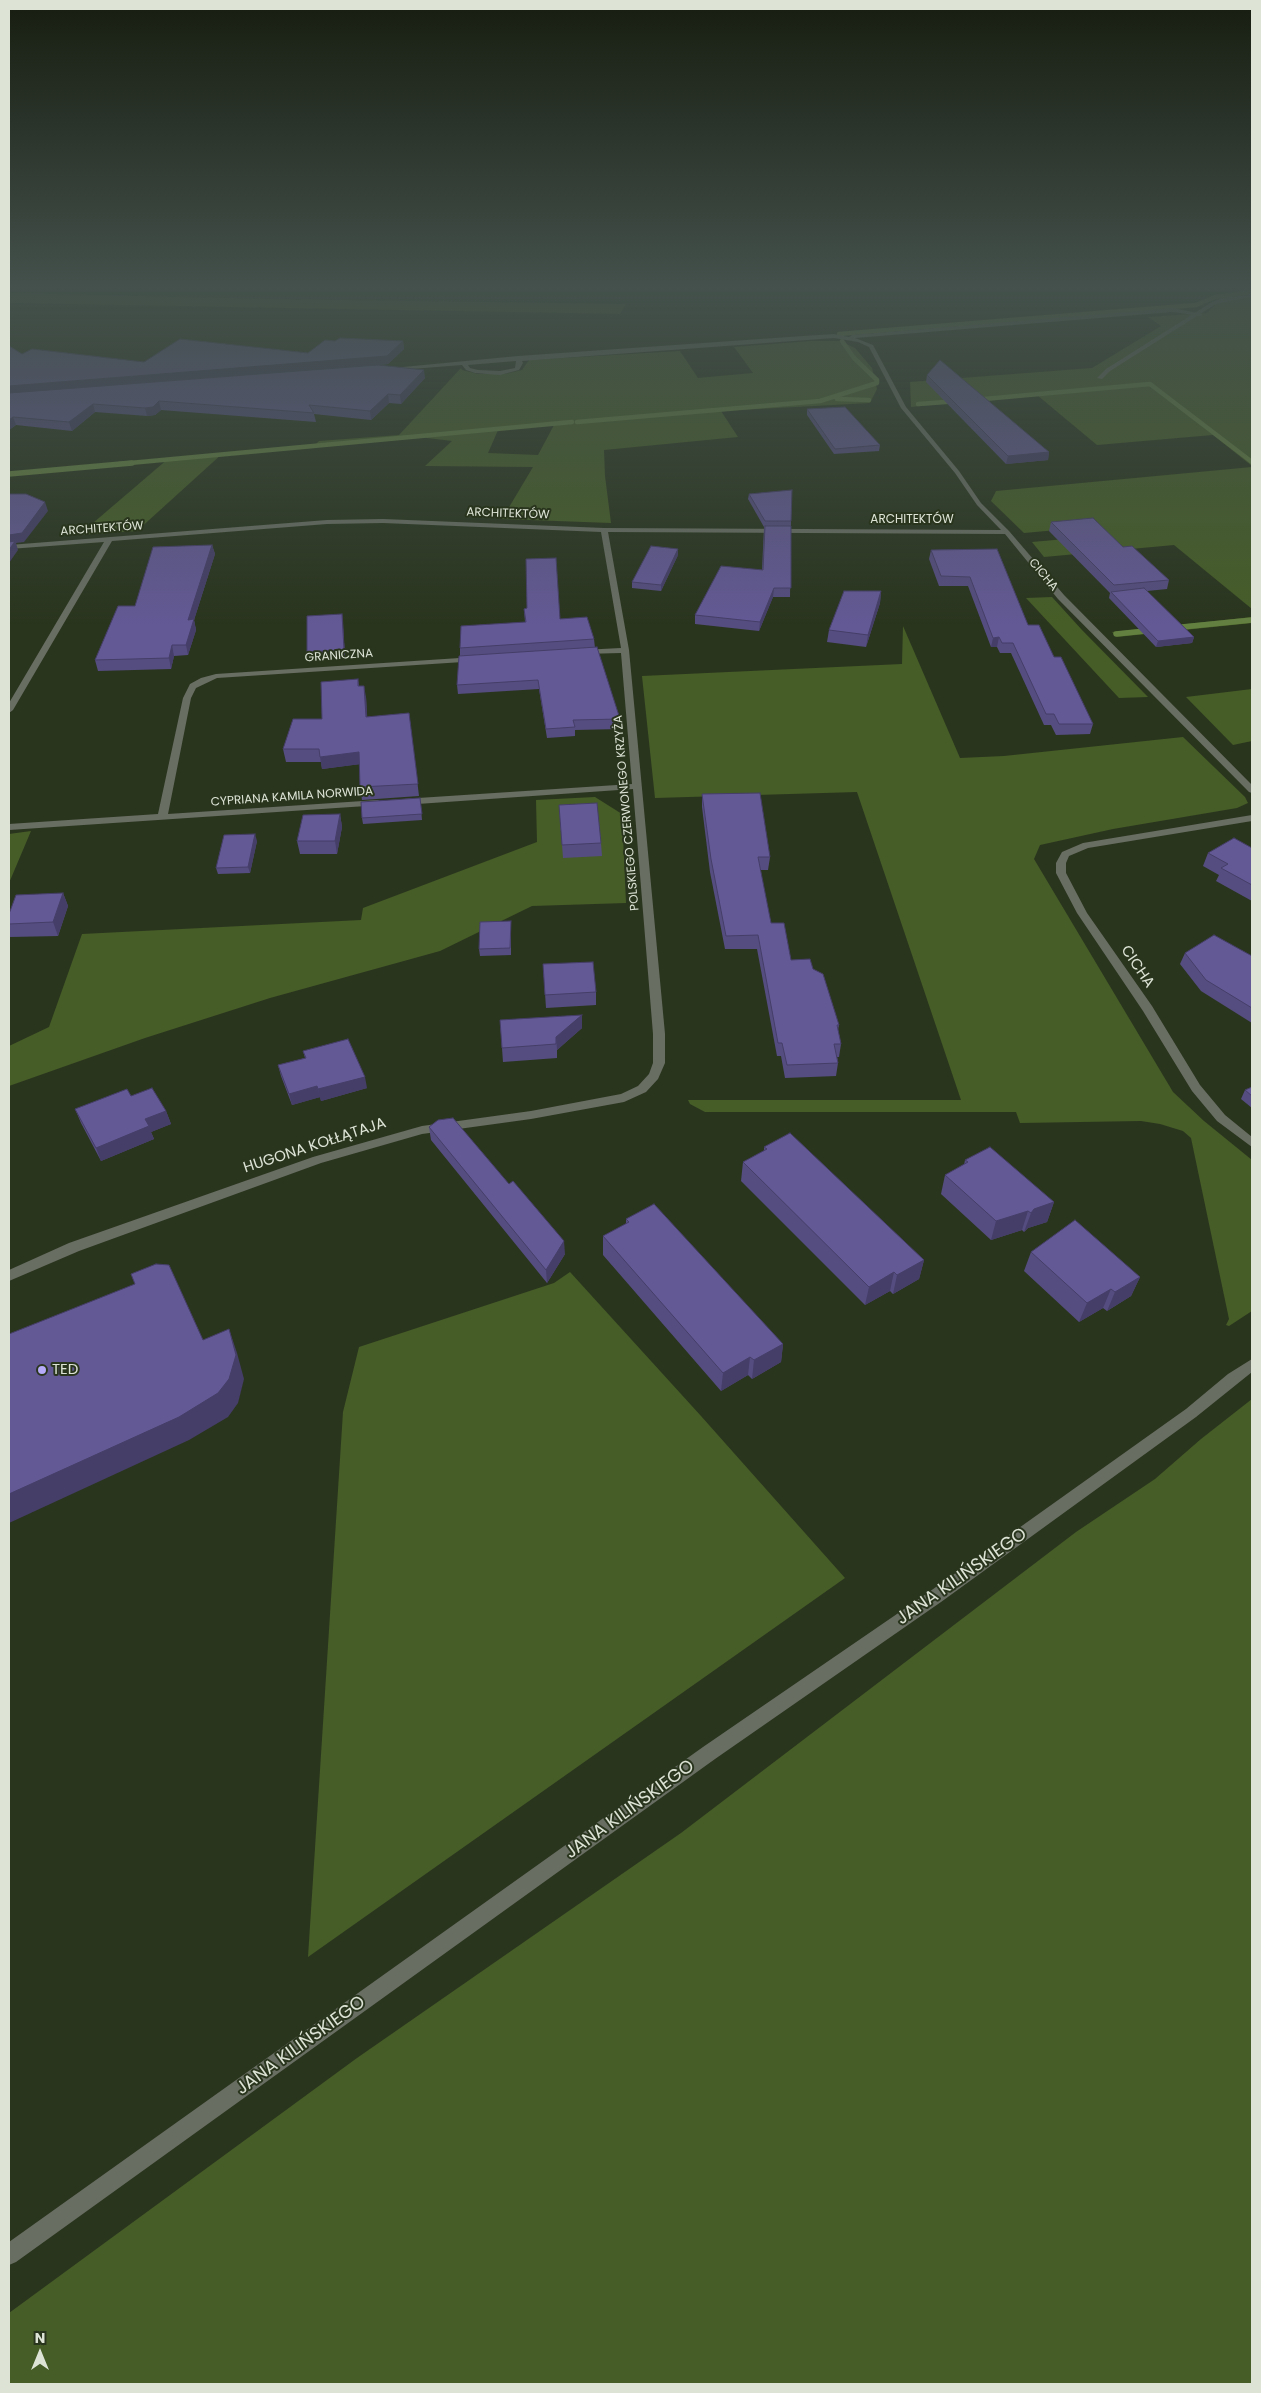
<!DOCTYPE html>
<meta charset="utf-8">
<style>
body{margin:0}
#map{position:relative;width:1261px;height:2393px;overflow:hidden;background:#2a351e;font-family:Poppins,sans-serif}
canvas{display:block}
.frame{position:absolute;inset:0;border:10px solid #dde4d6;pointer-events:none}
.north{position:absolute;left:15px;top:2328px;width:50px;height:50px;-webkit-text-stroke:4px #2a351e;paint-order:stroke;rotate:0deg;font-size:14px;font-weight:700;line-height:20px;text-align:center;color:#dde4d6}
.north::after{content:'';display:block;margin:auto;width:18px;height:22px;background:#dde4d6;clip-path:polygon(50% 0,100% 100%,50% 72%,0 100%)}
</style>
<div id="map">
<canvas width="1261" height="2393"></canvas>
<div class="frame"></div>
<div class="north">N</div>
</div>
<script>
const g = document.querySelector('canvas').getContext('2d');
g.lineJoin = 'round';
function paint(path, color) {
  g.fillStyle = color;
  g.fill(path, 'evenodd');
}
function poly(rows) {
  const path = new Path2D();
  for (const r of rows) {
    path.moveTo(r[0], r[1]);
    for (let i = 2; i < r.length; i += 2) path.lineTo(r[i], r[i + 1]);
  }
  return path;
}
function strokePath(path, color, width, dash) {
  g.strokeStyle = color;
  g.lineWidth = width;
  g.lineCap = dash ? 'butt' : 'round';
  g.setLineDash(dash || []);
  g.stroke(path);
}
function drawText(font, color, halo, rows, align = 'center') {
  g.font = font + ' Poppins,sans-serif';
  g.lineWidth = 4;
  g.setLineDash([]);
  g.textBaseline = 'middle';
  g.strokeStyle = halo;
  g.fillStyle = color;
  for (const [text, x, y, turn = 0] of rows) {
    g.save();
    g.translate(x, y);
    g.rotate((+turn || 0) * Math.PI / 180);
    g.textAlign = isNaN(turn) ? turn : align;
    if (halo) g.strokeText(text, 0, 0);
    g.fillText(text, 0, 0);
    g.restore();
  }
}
paint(poly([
 [9,293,274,299,626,304,620,314,9,303],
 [1252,296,1252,466,1213,435,1097,445,1037,395,911,407,910,382,1092,368,1161,326,1148,317,1207,313,1220,300],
 [811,341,840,341,855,348,872,368,877,389,870,403,721,411,738,437,604,450,605,476,611,523,502,519,533,467,425,466,452,441,419,437,314,446,319,441,399,435,461,368,462,370,478,374,505,374,522,370,529,360,680,351,698,378,753,373,734,347],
 [554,425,538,455,488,453,499,428],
 [223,453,137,531,79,535,169,458],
 [1252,467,1252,609,1174,545,1044,557,1032,542,1099,536,1090,527,1024,533,991,501,996,491],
 [1052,597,1082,630,1148,697,1119,698,1026,598],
 [1252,617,1252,623,1117,637,1112,632],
 [903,626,960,758,1004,756,1183,737,1245,797,1248,803,1237,808,1113,829,1040,845,1034,859,1173,1092,1204,1121,1252,1160,1252,1311,1229,1326,1226,1325,1229,1319,1191,1138,1183,1131,1160,1124,1141,1121,1020,1123,1016,1112,705,1112,690,1104,688,1100,961,1100,857,792,655,798,642,676,902,664],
 [1252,689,1252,741,1233,745,1186,697],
 [595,797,622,814,626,903,532,906,440,951,270,998,145,1038,9,1086,9,1046,49,1027,82,934,361,920,363,908,537,842,536,800],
 [31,831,9,883,9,834],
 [570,1272,701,1416,845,1578,308,1957,343,1412,359,1347,554,1283],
 [1252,1399,1252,2384,9,2384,9,2313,357,2058,681,1833,1076,1532,1155,1479,1201,1439]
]), '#465d27');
strokePath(poly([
 [839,334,1196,305,1215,297,1252,292],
 [837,399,869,400],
 [973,400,1150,384,1252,462],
 [918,404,959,401],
 [577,422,820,401,877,383,877,380,854,358,842,341],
 [119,464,572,422]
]), '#648041', 4.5);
strokePath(poly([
 [9,474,132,463],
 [1172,628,1252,620],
 [1116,634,1155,630]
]), '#648041', 5.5);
paint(poly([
 [1252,295,1252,297,1216,304,1110,371,1102,379,1097,378,1106,369,1212,302,1221,298,1252,295]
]), '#696e63');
paint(poly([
 [1173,308,1203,314,1200,316,1173,312,855,338,873,345,906,407,959,471,981,503,1009,531,1064,595,1252,785,1252,793,1249,792,1058,599,1005,534,608,532,629,650,665,1034,665,1063,658,1079,646,1092,624,1102,531,1119,422,1134,321,1163,79,1251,9,1281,9,1270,69,1243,313,1157,422,1126,531,1111,621,1094,638,1086,649,1074,653,1063,653,1034,633,789,403,805,398,802,403,799,632,784,621,653,582,654,578,652,582,650,621,648,601,532,383,523,327,524,112,541,13,710,9,713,9,703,104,542,9,549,9,545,327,520,383,519,604,528,1001,530,977,505,955,473,901,408,869,347,858,342,834,338,522,361,523,363,519,370,500,375,475,373,466,370,462,365,385,371,382,369,518,356,803,336,834,334,849,337,852,335,1173,308],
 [516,361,515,368,500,371,478,370,470,368,468,365,516,361],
 [475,657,478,657,478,661,217,678,196,688,191,698,168,814,378,800,383,803,381,805,9,830,9,824,158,814,183,698,190,684,201,678,216,674,475,657],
 [1252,815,1252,821,1088,848,1069,856,1066,863,1066,873,1087,913,1152,1006,1200,1085,1225,1115,1252,1137,1252,1147,1217,1121,1192,1091,1143,1011,1077,913,1056,873,1056,863,1062,852,1083,843,1252,815],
 [1252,1359,1252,1372,1196,1417,941,1602,715,1759,16,2262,9,2265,9,2242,703,1747,929,1592,1186,1409,1228,1374,1252,1359]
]), '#696e63');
paint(poly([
 [335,341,403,341,404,349,388,364,368,366,425,378,401,404,389,403,371,420,314,414,316,422,161,410,155,415,147,416,95,412,72,431,16,425,9,430,9,346,22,354,144,362,308,353],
 [927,375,1049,452,1048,460,1006,464,926,382],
 [807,409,880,445,879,451,834,454,807,415],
 [749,494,791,521,790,597,773,597,759,631,695,624,695,615,762,570,764,527,748,499],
 [1051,522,1123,547,1169,580,1167,589,1147,591,1194,637,1192,643,1156,647,1109,598,1110,593,1049,531],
 [212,545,215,554,194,620,196,630,188,655,174,656,171,669,98,671,95,660,135,606],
 [997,549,1028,625,1054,657,1093,724,1090,734,1056,735,1051,725,1044,725,1011,653,1000,653,997,647,991,647,968,586,939,586,929,559,931,550],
 [678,555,661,591,632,588,632,582],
 [881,591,880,603,866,647,827,642,829,630],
 [524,609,560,619,594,639,595,648,620,719,620,729,575,730,575,736,547,738,539,689,458,694,457,685,460,656,460,648,525,622],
 [342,614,345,656,308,659,307,652],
 [358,679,359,686,366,697,367,717,409,713,419,796,362,800,360,787,360,764,322,769,321,762,286,762,283,749,322,719],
 [702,794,770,857,768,870,760,870,771,923,791,960,813,969,839,1025,838,1030,841,1044,839,1057,837,1057,838,1063,836,1076,785,1078,781,1056,777,1056,757,949,725,949,710,872,702,807],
 [420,798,422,820,363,824,362,818],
 [340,814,342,827,337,854,300,854,297,841],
 [560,818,601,843,602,856,563,858],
 [257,841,250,873,218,874,216,868],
 [1252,848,1252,901,1216,881,1219,875,1203,866,1208,853],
 [63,893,68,906,58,936,10,937,9,934,9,914],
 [511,921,511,955,480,956,479,949],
 [1185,953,1252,956,1252,1023,1201,991,1180,964],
 [543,964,596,992,596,1005,546,1008],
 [500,1020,582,1028,557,1050,557,1058,503,1062],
 [303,1051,367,1088,321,1101,320,1097,292,1105,281,1076,278,1065,305,1058],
 [1252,1087,1252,1108,1241,1099,1245,1090],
 [131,1096,166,1111,171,1124,151,1132,154,1139,101,1161,81,1123,75,1109],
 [429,1127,565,1254,547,1283,431,1140],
 [764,1147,924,1260,919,1279,893,1294,890,1291,865,1305,741,1181,743,1162,764,1151],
 [965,1160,1054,1202,1047,1222,1028,1228,1024,1232,1022,1230,991,1240,941,1194,945,1175,964,1165],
 [626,1219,783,1344,781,1362,752,1379,748,1375,721,1391,603,1255,603,1236,626,1224],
 [1031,1252,1140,1277,1131,1296,1107,1311,1103,1308,1079,1322,1024,1271]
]), '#554d80');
paint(poly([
 [403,341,404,349,388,364,9,394,9,386,387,356],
 [424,370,425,378,401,404,400,395],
 [388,394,389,403,371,420,370,411],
 [159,401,161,410,155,415,147,416,145,408],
 [93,404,95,412,72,431,69,422],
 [13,417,16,425,9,430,9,420],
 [1049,452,1048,460,1006,464,1008,456],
 [45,502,48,511,24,542,16,543,18,550,9,563,9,535],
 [212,545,215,554,194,620,196,630,188,655,186,645,188,620],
 [678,549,678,555,661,591,661,585],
 [774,588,773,597,759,631,760,622],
 [881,591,880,603,866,647,868,635],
 [342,614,343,620,345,656,344,650],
 [999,637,997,647,991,647,993,638],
 [1194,637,1192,643,1156,647,1158,641],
 [172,645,174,656,171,669,169,658],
 [364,686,366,697,368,729,366,717],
 [359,752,361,764,322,769,320,757],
 [340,814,342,827,337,854,335,841],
 [255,834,257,841,250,873,248,867],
 [63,893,68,906,58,936,53,922],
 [582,1015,582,1028,557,1050,556,1037],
 [365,1077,367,1088,321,1101,318,1089],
 [317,1086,320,1097,292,1105,289,1094],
 [166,1111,171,1124,151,1132,154,1139,101,1161,96,1148,145,1119],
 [1054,1202,1047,1222,1028,1228,1024,1232,1031,1213,1034,1209],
 [1028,1211,1022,1230,991,1240,996,1221],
 [564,1241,565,1254,547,1283,546,1270],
 [924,1260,919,1279,893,1294,897,1275],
 [894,1272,890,1291,865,1305,869,1287],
 [1140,1277,1131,1296,1107,1311,1115,1292],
 [1111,1289,1103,1308,1079,1322,1087,1303],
 [229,1329,237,1353,244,1379,238,1403,228,1417,189,1440,9,1523,9,1494],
 [783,1344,781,1362,752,1379,754,1360],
 [750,1357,748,1375,721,1391,723,1373]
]), '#453e68');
const building = poly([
 [340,338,403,341,387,356,9,386,9,346,22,354,32,349,144,362,180,339,308,353,325,340,335,341,340,338],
 [940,360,1049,452,1008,456,927,375,940,360],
 [378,365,424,370,400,395,388,394,370,411,309,405,314,413,159,401,153,407,145,408,93,404,69,422,13,417,9,420,9,393,378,365],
 [845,407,880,445,835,449,807,409,845,407],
 [792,490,791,521,765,521,749,494,792,490],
 [9,494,26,494,45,502,22,533,9,535,9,494],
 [1093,518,1123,547,1132,546,1169,580,1114,585,1051,522,1093,518],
 [765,526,791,526,791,588,774,588,760,622,695,615,721,566,763,570,765,526],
 [15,541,9,550,9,542,15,541],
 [212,545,188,620,194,619,186,645,172,645,169,658,95,660,118,606,135,606,153,547,212,545],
 [651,546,678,549,661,585,632,582,651,546],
 [997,549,1028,625,1039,625,1054,657,1061,657,1093,724,1059,724,1054,714,1046,714,1013,643,1002,643,999,637,993,638,970,577,941,576,931,550,997,549],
 [556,558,560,619,587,617,594,639,460,648,461,626,526,622,524,609,527,608,526,559,556,558],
 [1144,588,1194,637,1158,641,1111,592,1144,588],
 [844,591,881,591,868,635,829,630,844,591],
 [342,614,344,650,307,652,307,616,342,614],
 [597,647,620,719,573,720,575,727,546,729,538,680,457,685,459,656,597,647],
 [358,679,358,686,364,686,366,717,409,713,418,784,360,787,359,752,320,757,319,749,283,749,293,719,322,719,321,682,358,679],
 [760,793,770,857,758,857,771,923,784,923,791,960,810,959,813,969,823,974,839,1025,837,1025,841,1044,834,1044,838,1063,787,1065,782,1043,778,1043,758,935,726,936,711,859,702,794,760,793],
 [420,798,422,814,362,818,361,802,420,798],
 [597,803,601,843,562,845,559,805,597,803],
 [340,814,335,841,297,841,303,815,340,814],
 [255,834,248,867,216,868,224,835,255,834],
 [1234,838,1252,848,1252,885,1221,868,1228,864,1208,853,1234,838],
 [63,893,53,922,9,924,9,914,16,895,63,893],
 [511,921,510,948,479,949,480,922,511,921],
 [1214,935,1252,956,1252,1008,1206,980,1185,953,1214,935],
 [593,962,596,992,545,995,543,964,593,962],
 [582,1015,556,1037,556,1044,502,1048,500,1020,582,1015],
 [348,1039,365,1077,318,1089,317,1086,289,1094,278,1065,306,1058,303,1051,348,1039],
 [1252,1087,1252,1096,1245,1090,1252,1087],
 [152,1088,166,1111,145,1119,149,1126,96,1148,75,1109,127,1089,131,1096,152,1088],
 [453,1118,509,1184,513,1181,564,1241,546,1270,429,1127,438,1120,453,1118],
 [790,1133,924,1260,897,1275,894,1272,869,1287,743,1162,767,1149,764,1147,790,1133],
 [990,1147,1054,1202,1034,1209,1031,1213,1028,1211,996,1221,945,1175,968,1162,965,1160,990,1147],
 [654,1204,783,1344,754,1360,750,1357,723,1373,603,1236,629,1222,626,1219,654,1204],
 [1075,1220,1140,1277,1115,1292,1111,1289,1087,1303,1031,1252,1075,1220],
 [156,1264,169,1265,203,1340,229,1329,236,1355,229,1379,218,1393,179,1417,9,1494,9,1334,135,1284,131,1274,156,1264]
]);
paint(building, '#635995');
strokePath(building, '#453e68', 1);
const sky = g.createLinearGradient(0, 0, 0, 625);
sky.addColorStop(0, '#171d10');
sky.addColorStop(0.46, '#44514c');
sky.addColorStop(1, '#44514c00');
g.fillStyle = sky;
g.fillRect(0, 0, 1261, 625);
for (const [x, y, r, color] of [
 [42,1370,5,"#b6abf8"]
]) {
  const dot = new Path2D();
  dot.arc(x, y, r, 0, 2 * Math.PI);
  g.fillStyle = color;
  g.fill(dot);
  strokePath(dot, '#2a351e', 2);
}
drawText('12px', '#dde4d6', '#2a351e', [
 ["ARCHITEKTÓW",508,514,2],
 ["ARCHITEKTÓW",912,520],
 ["ARCHITEKTÓW",102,529,-4],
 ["CICHA",1043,575,50],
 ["GRANICZNA",339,656,-4],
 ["CYPRIANA KAMILA NORWIDA",292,797,-4],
 ["POLSKIEGO CZERWONEGO KRZYŻA",627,813,-95]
]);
drawText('15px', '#dde4d6', '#2a351e', [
 ["CICHA",1137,967,56],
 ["HUGONA KOŁŁĄTAJA",315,1146,-18]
]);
drawText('15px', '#dde4d6', '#2a351e', [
 ["TED",52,1370]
], 'left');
drawText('18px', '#dde4d6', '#2a351e', [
 ["JANA KILIŃSKIEGO",962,1577,-35],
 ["JANA KILIŃSKIEGO",630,1810,-36],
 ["JANA KILIŃSKIEGO",301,2046,-36]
]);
</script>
